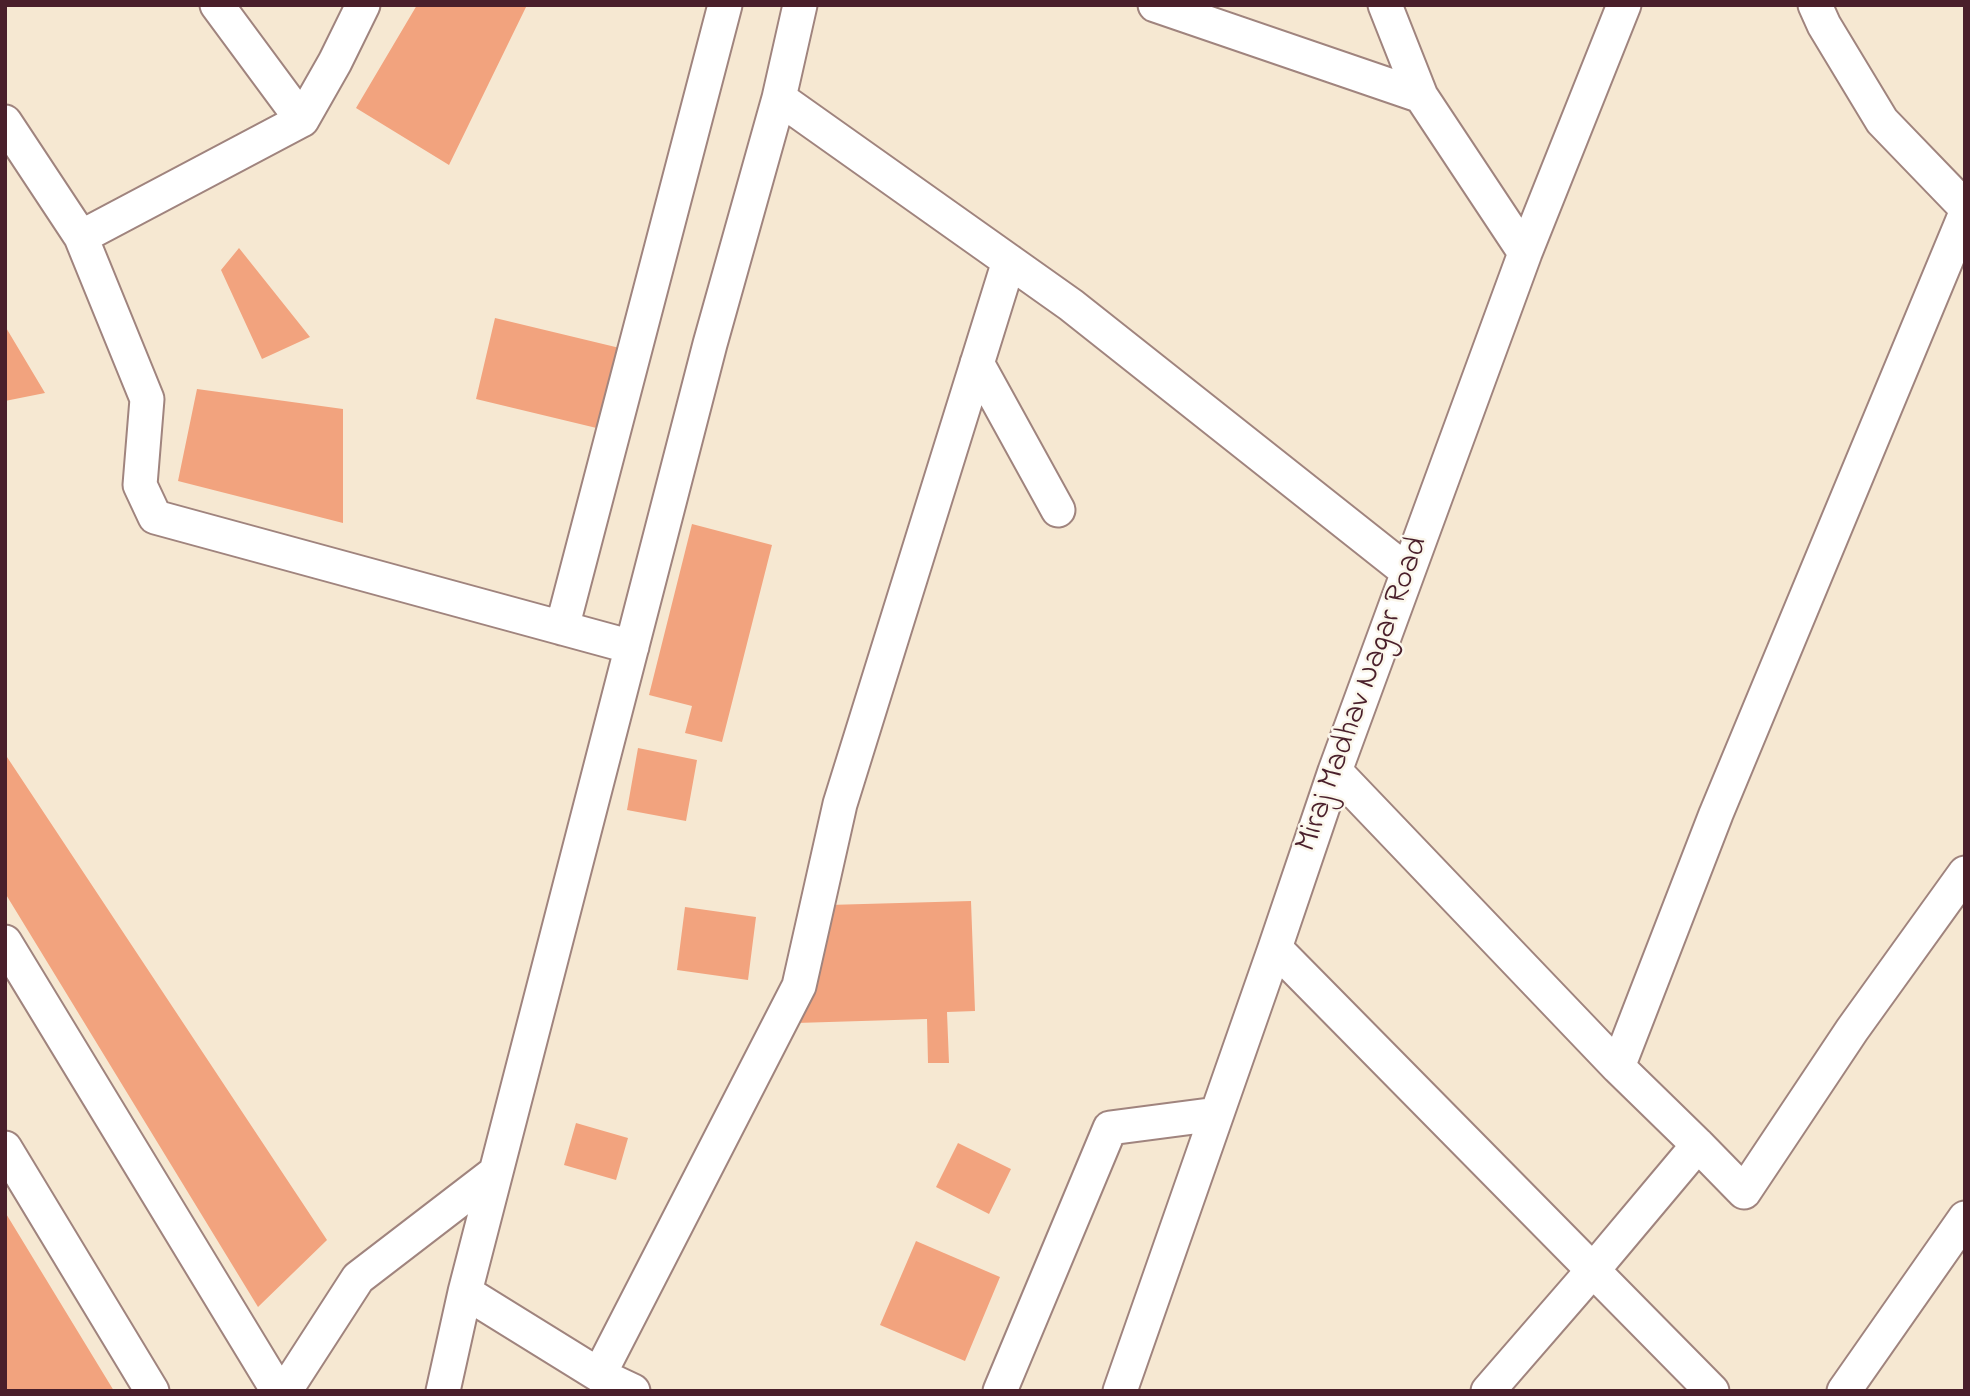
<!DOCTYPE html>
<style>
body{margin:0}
#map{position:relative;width:1970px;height:1396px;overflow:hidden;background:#f6e8d2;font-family:"Indie Flower",sans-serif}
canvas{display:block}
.frame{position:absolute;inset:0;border:7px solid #4a1f2b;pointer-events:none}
</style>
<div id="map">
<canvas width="1970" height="1396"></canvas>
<div class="frame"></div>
</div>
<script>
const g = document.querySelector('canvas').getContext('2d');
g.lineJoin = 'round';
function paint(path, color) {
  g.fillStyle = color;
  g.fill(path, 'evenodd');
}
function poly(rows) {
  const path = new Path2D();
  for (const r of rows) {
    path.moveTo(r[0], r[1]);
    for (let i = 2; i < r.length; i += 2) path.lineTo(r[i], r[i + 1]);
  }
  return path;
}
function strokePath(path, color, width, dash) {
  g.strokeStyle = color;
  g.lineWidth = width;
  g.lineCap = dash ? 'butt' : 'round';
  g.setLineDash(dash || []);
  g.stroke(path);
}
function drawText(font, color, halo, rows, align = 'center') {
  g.font = font + ' "Indie Flower",sans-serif';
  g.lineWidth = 5;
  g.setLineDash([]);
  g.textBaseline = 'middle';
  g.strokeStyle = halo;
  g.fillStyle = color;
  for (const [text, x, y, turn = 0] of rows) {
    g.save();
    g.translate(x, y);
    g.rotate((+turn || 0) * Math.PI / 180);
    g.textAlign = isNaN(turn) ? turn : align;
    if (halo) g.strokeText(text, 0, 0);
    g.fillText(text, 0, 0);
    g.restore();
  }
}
paint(poly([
 [417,5,527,5,449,165,356,108],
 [239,248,310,337,262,359,221,270],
 [495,318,628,350,609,431,476,399],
 [5,326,45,393,5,401],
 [197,389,343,409,343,523,178,481],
 [692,524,772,545,722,742,685,733,692,706,649,695],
 [638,748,697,760,686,821,627,810],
 [5,754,327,1240,258,1307,5,893],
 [971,901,975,1011,947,1012,949,1063,928,1063,927,1019,796,1023,828,905],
 [685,907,756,917,748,980,677,970],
 [576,1123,628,1138,616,1180,564,1165],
 [958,1143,1011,1169,989,1214,936,1187],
 [5,1212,114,1391,5,1391],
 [916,1241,1000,1277,965,1361,880,1325]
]), '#f2a37e');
const minor = poly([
 [217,5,302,120,335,62,363,5],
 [1155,5,1421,96],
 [1385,5,1421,96,1525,253],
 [1815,5,1824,25,1882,121,1965,207],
 [779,98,1071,305,1408,572],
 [5,122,81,237,147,399,140,485,155,517,632,647],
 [81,237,302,120],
 [977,363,1058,510],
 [562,628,725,5],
 [1335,771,1618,1067,1716,814,1965,215],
 [5,942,278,1391],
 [1275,948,1712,1391],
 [1618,1067,1698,1145],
 [5,1148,152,1391],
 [465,1292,599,1375,799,986,840,804,1009,261],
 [599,1375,633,1391],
 [285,1391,358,1278,496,1172],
 [443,1391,465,1292,710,344,779,98,800,5],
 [1000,1391,1110,1128,1217,1114],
 [1120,1391,1275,948,1335,771,1525,253,1624,5],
 [1488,1391,1593,1270,1698,1145,1744,1192,1852,1030,1965,873],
 [1844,1391,1965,1218]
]);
strokePath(minor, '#a0847e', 37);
strokePath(minor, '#fff', 33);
drawText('32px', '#4a1f2b', '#fbf7ec', [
 ["Miraj Madhav Nagar Road",1364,695,-70]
]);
</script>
